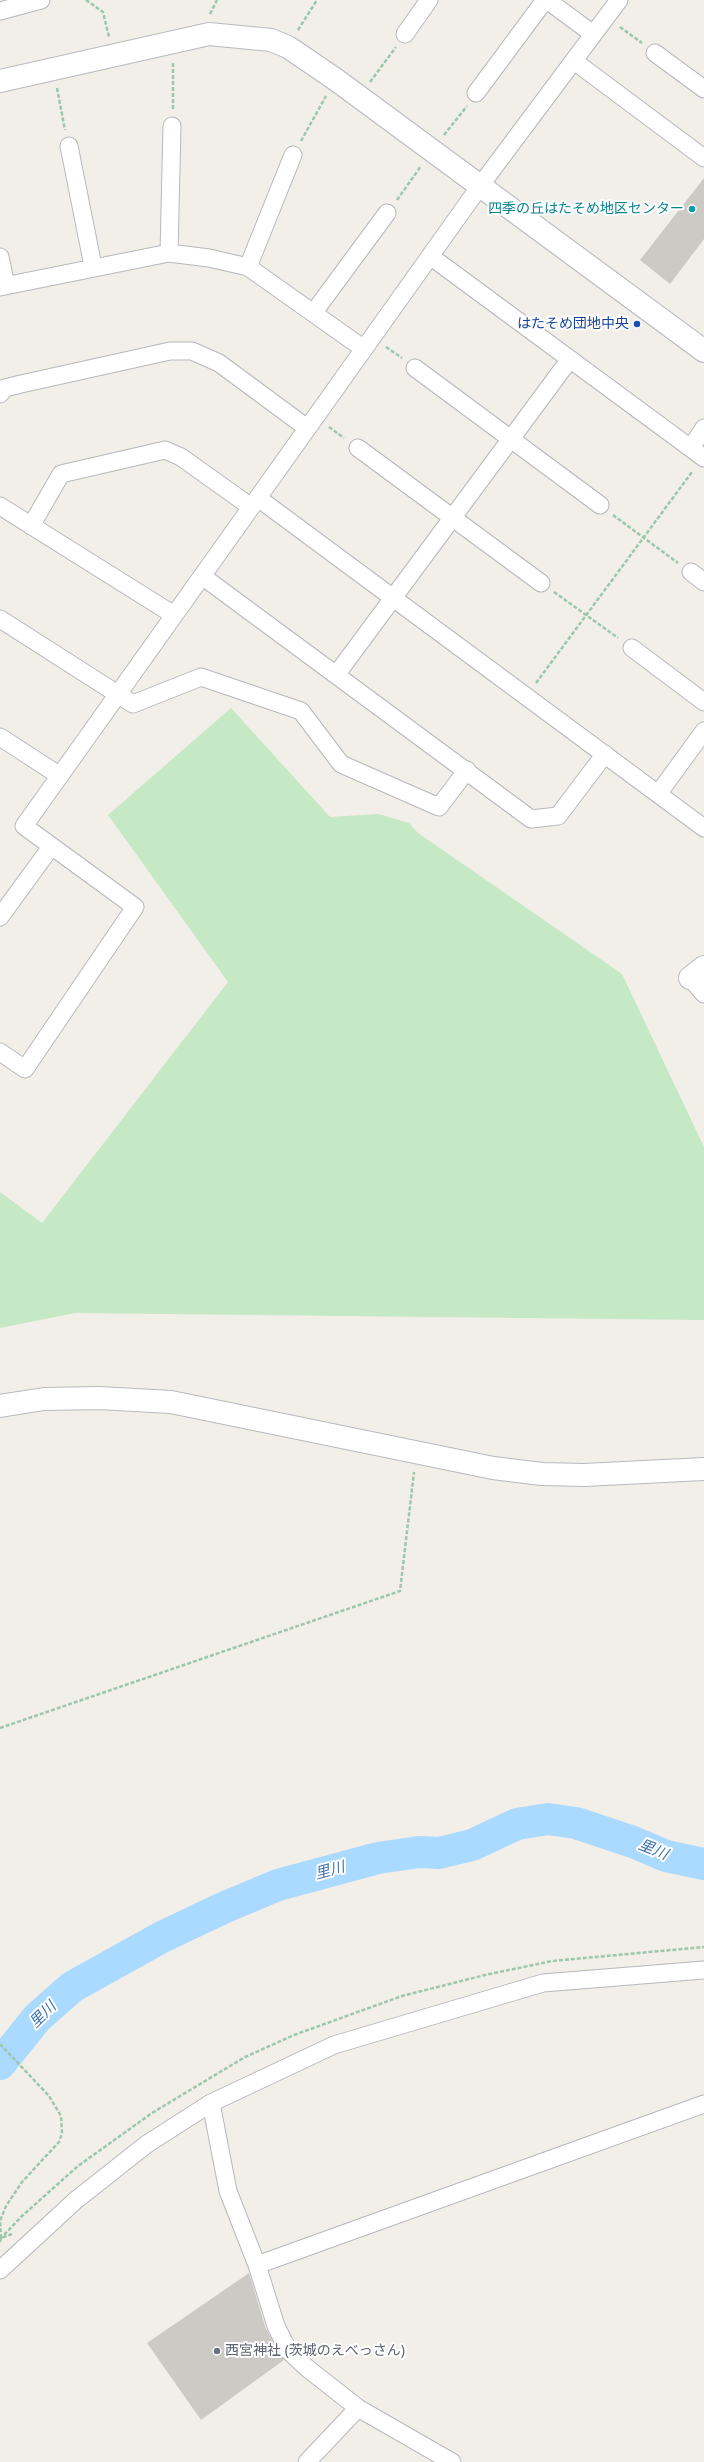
<!DOCTYPE html>
<meta charset="utf-8">
<style>
body{margin:0}
canvas{display:block;background:#f1efe8}
</style>
<canvas width="704" height="2462"></canvas>
<script>
const g = document.querySelector('canvas').getContext('2d');
g.lineJoin = 'round';
function paint(path, color) {
  g.fillStyle = color;
  g.fill(path, 'evenodd');
}
function poly(rows) {
  const path = new Path2D();
  for (const r of rows) {
    path.moveTo(r[0], r[1]);
    for (let i = 2; i < r.length; i += 2) path.lineTo(r[i], r[i + 1]);
  }
  return path;
}
function strokePath(path, color, width, dash) {
  g.strokeStyle = color;
  g.lineWidth = width;
  g.lineCap = dash ? 'butt' : 'round';
  g.setLineDash(dash || []);
  g.stroke(path);
}
function drawText(font, color, halo, rows, align = 'center') {
  g.font = font + ' "Noto Sans","Noto Sans JP",sans-serif';
  g.lineWidth = 4;
  g.setLineDash([]);
  g.textBaseline = 'middle';
  g.strokeStyle = halo;
  g.fillStyle = color;
  for (const [text, x, y, turn = 0] of rows) {
    g.save();
    g.translate(x, y);
    g.rotate((+turn || 0) * Math.PI / 180);
    g.textAlign = isNaN(turn) ? turn : align;
    if (halo) g.strokeText(text, 0, 0);
    g.fillText(text, 0, 0);
    g.restore();
  }
}
paint(poly([
 [231,708,330,817,378,814,409,823,418,833,622,974,704,1147,704,1320,75,1313,0,1328,0,1192,42,1223,228,982,108,815]
]), '#c5e8c5');
strokePath(poly([
 [0,2064,37,2018,72,1987,162,1937,223,1908,278,1885,378,1858,419,1852,439,1853,472,1845,517,1824,548,1819,576,1823,633,1842,666,1856,704,1864]
]), '#aadaff', 32);
paint(poly([
 [704,178,704,239,670,284,640,260],
 [249,2273,266,2329,284,2360,201,2420,147,2343]
]), '#cccac5');
const street = poly([
 [547,0,593,34],
 [0,11,41,0],
 [405,34,429,0],
 [655,53,704,89],
 [574,61,704,158],
 [476,93,545,0],
 [69,146,93,266],
 [169,253,172,126],
 [430,256,704,458],
 [0,257,6,285],
 [248,267,293,155],
 [0,287,169,253,209,258,248,267,364,349],
 [314,312,387,213],
 [415,368,600,505],
 [0,394,5,388,21,384,170,351,192,351,219,363,307,428],
 [358,448,541,583],
 [691,448,704,428],
 [258,498,704,828],
 [0,506,174,615],
 [31,526,61,474,165,450,181,457,251,507],
 [691,572,704,582],
 [202,576,531,819,558,816,605,754],
 [0,619,133,704,201,677,301,711,341,764,439,807,467,770],
 [632,648,704,702],
 [336,675,570,359],
 [0,737,60,776],
 [658,794,704,731],
 [0,917,51,847],
 [690,978,704,994],
 [0,1052,25,1069,135,907,24,826,480,186,619,0],
 [211,2103,228,2191,257,2265,276,2326,288,2350,307,2368,358,2408,452,2462],
 [257,2265,704,2104],
 [0,2270,76,2200,147,2144,211,2103,334,2045,543,1983,704,1970],
 [307,2462,358,2408]
]);
const secondary = poly([
 [0,81,209,34,271,40,288,47,335,79,704,351],
 [690,978,704,967],
 [0,1406,44,1399,99,1398,171,1402,493,1468,542,1474,584,1475,704,1469]
]);
strokePath(street, '#b5b8bc', 19);
strokePath(secondary, '#b6babf', 24);
strokePath(poly([
 [86,0,103,12,109,37],
 [210,14,217,0],
 [620,27,642,43],
 [298,30,317,0],
 [370,82,396,47],
 [57,88,65,130],
 [173,109,173,63],
 [444,135,467,106],
 [301,141,326,96],
 [397,200,421,166],
 [386,347,402,358],
 [329,427,344,438],
 [613,515,678,563],
 [554,592,618,638],
 [536,683,692,472],
 [0,1728,400,1591,414,1472],
 [0,2044,49,2096,61,2116,62,2133,59,2142,22,2182,6,2206,0,2221,1,2237],
 [0,2239,22,2216,78,2166,152,2113,245,2057,294,2035,402,1996,485,1975,552,1961,704,1947],
 [0,2242,1,2238,12,2234]
]), '#9cc7a9', 2.5, [4, 2]);
strokePath(street, '#fff', 17);
strokePath(secondary, '#fff', 22);
for (const [x, y, r, color] of [
 [692,209,4,"#0f9aa8"],
 [637,324,4,"#1a4fb4"],
 [217,2351,4,"#6b7280"]
]) {
  const dot = new Path2D();
  dot.arc(x, y, r, 0, 2 * Math.PI);
  g.fillStyle = color;
  g.fill(dot);
  strokePath(dot, '#fff', 1.5);
}
drawText('14px', '#0d838f', '#fff', [
 ["四季の丘はたそめ地区センター",684,209]
], 'right');
drawText('14px', '#164399', '#fff', [
 ["はたそめ団地中央",629,324]
], 'right');
drawText('14px', '#5b616d', '#fff', [
 ["西宮神社 (茨城のえべっさん)",225,2351]
], 'left');
drawText('italic 15px', '#4174aa', '#fff', [
 ["里川",653,1850,22],
 ["里川",330,1871,-15],
 ["里川",43,2015,-45]
]);
</script>
